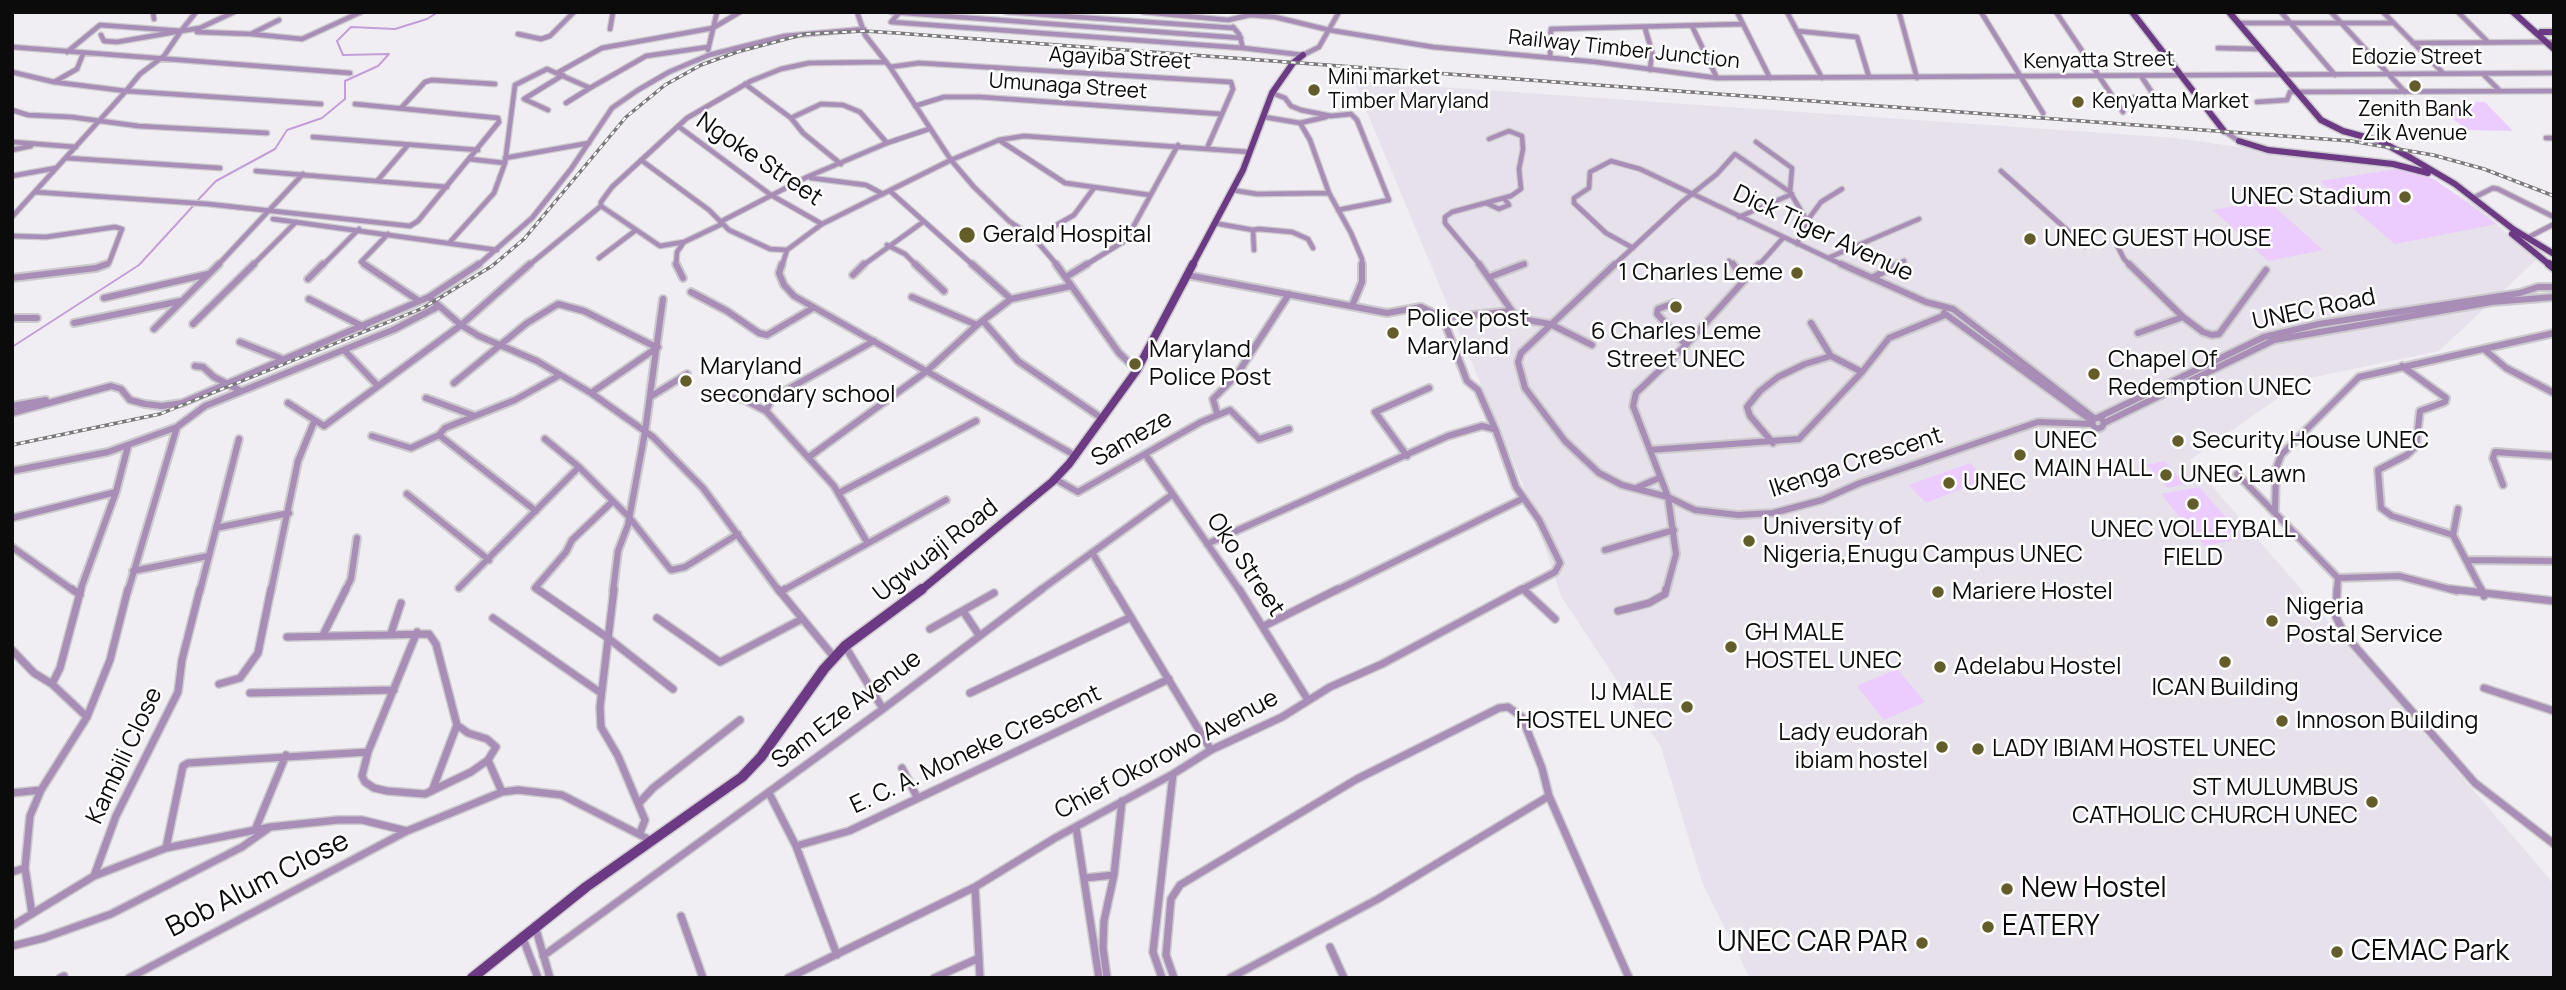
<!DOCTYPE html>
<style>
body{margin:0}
#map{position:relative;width:2566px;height:990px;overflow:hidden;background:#f0eef2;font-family:Manrope,sans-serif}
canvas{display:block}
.frame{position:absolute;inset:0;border:14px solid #0c0b0c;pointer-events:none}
</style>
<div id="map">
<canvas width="2566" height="990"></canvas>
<div class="frame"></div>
</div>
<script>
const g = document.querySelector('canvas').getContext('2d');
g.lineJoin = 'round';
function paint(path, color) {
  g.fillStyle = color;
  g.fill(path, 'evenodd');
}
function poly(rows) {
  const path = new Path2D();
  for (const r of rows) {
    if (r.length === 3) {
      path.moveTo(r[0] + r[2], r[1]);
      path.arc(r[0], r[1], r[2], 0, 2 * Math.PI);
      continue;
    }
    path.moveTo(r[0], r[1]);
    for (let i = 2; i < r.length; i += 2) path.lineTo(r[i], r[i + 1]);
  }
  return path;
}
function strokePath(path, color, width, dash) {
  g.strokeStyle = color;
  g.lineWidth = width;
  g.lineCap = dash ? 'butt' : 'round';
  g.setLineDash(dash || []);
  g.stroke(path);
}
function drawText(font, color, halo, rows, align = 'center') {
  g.font = font + ' Manrope,sans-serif';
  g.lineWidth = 5;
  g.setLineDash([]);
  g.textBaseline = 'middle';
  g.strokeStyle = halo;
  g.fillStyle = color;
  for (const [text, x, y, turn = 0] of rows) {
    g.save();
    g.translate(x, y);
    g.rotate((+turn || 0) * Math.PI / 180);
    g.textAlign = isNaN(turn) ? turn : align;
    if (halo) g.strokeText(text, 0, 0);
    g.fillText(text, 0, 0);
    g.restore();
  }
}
paint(poly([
 [1354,81,2176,138,2413,172,2476,205,2536,260,2439,351,2305,379,2190,460,2554,884,2554,978,1750,978,1702,882,1661,747,1561,596,1528,497]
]), '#e7e1eb');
paint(poly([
 [2485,102,2513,131,2467,130,2433,103],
 [2397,169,2434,179,2497,224,2395,244,2320,181],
 [2267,200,2323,250,2268,261,2213,210],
 [2164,461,2185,484,2168,488,2147,465],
 [1970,463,1986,479,1926,503,1909,485],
 [2199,487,2244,538,2204,546,2161,494],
 [1897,669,1925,702,1884,720,1857,686]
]), '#eccbfe');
strokePath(poly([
 [197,201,216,181,275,149,287,130,322,118,345,99,345,81,378,66,389,54,343,55,337,41,351,27,395,29,427,19,438,12],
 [12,347,139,265,194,205]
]), '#c39ed8', 2);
const minorFar2 = poly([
 [153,12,154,19],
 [234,12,200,28,181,31,164,56,140,74,126,91,321,104],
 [857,12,865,35,890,67,951,160,974,187,1009,221,1034,238,1058,266],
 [891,12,1241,38],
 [900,12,891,22,1243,48],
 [1006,12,1234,28],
 [1143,12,1228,20],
 [1737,12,1770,78],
 [1787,12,1822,78],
 [1899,12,1917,78],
 [1981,12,2043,113],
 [2056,12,2123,112],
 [2281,12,2335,75],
 [2331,12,2405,92],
 [2383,12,2443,73],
 [2458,12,2488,42],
 [279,20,251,34,302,39,361,12],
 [1228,20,1250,15,1275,17,1329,30,1433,47,1596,62,1717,78,2554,73],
 [2238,23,2393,23],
 [1692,26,1717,78],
 [1233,27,1239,34,1243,48,1303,55,1319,47,1339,12],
 [1645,28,1652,52,1650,70],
 [610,29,613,12],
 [1797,31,1857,37,1869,77],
 [197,32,251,34],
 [518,34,541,39,550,36,574,12],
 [101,35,104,41,117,42,181,31,196,12],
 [2413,43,2551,42],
 [12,47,350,73],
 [2218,48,2258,49],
 [708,50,717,12],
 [67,52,100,25,182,31],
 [1550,58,1551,29,1743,24],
 [890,67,919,63,1231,82,1233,89,1208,146],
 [12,72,54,82,126,91,12,217],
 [557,73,602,48,713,28,740,12],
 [2483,74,2500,91],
 [54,82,77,69,83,54],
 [745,84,791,118,803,133,841,164],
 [590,88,646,56,708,47],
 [1272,93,1285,98,1291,106,1301,110,1331,116,1351,114,1357,120,1389,200,1338,210],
 [2114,98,2155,97,2141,76],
 [2257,102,2287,100,2290,92,2554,91],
 [915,106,944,97,980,97,1221,114],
 [401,108,425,82,432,80,495,84],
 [12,110,28,115,71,117,138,126,267,133],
 [548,110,524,99,563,75],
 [1264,117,1300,123,1310,140,1329,193,1351,233,1362,259,1362,266],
 [791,118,821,104,843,105,860,112,887,143],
 [1300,123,1326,117],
 [678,126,771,195,822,224],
 [2224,131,2239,141],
 [313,137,478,150],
 [2546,138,2554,138],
 [999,140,1065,183,1150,195],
 [12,142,76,147],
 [1756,142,1792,168,1790,192],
 [12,150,31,146],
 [66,158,220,168],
 [505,158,589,143],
 [469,159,505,163],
 [641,160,709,210,729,230,770,249,787,250],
 [256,171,447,187],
 [2001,171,2085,246],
 [12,176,56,168],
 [811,178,866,185,883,194],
 [378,180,408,145],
 [1232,190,1257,194,1329,193],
 [890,191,974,266],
 [35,192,208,204,410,226,418,221,499,122,498,118,355,104],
 [2473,198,2493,188,2498,189,2554,217],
 [1486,203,1499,209,1509,205,1504,198],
 [1739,217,1792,194],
 [273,219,497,250],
 [1807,221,1821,202,1842,189],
 [720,222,807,177,887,143,929,129],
 [1214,223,1253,230],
 [722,224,684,242,660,246,601,206,601,202,612,187,687,118,751,81,781,69,809,63,886,62],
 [12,236,46,237,115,227,122,229,109,263,102,266],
 [1034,238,1074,215,1094,188],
 [2527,238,2554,224],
 [2115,241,2124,259,2131,266],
 [450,242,494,193,505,163,515,85,547,69,590,88,566,103],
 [887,245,905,254,917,266],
 [1633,248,1606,233,1574,203,1574,198,1589,188,1590,172,1611,161,1640,169,1845,266],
 [1254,250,1253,230,1259,229,1292,232,1308,239,1313,248],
 [599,258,636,230],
 [1828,258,1919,219],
 [1729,261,1735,266],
 [217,266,303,174],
 [252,266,296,222],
 [322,266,359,229],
 [367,266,361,262,388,234],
 [477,266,532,218,571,169,612,108,638,90,669,72,709,55,785,36,864,29],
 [528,266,601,206],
 [676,266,677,252,684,242],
 [782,266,787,250,822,224,951,160,999,140,1024,136,1250,152],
 [862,266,923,222],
 [1084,266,1126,240,1178,145],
 [1481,266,1445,223,1445,217,1452,212,1511,196,1521,189,1519,169,1523,149,1522,136,1509,131,1489,139],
 [1520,266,1524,264],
 [1613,266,1682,202,1717,174,1735,154,1790,192,1807,221,1797,244],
 [1758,266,1783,238],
 [1895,266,1904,261]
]);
const minorFar1 = poly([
 [364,264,419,301],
 [676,264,683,278],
 [782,264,779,273,784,285,794,296,1076,456],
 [915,264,944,291],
 [972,264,1011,299],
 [1056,264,1119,353,1137,370],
 [1479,264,1514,314,1527,320,1550,324,1592,345],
 [1615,264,1521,353,1518,362,1525,388,1565,441,1599,473,1622,485,1668,497,1695,510,1738,515,1773,513,1822,500,1860,483,2038,422,2092,424],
 [1733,264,1737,270,1750,275],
 [1841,264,1926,302,1953,309,2094,418],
 [2129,264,2183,317,2203,332,2212,335,2219,334,2266,270],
 [853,275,864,264],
 [1187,275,1387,313,1421,307,1443,318,1511,311],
 [1066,277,1087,264],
 [1490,277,1524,264],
 [12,278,96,268,107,264],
 [1872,278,1898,264],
 [308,279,323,264],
 [691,292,727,311,759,333,767,335,813,308],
 [429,297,461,325,479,336,537,361,591,393,653,437,703,488,779,591],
 [912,297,977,325],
 [104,298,208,274],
 [309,299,364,327],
 [1674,303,1658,309,1657,314,1686,345],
 [1352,306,1362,282,1362,264],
 [1944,313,2088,418],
 [12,318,37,318],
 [1443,318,1467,381,1478,390,1496,431,1516,487,1539,520,1560,563,1555,572,1519,591],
 [983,321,1018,361,1103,419],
 [74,323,181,301],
 [1811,323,1831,356,1862,372],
 [193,324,254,264],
 [154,329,219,264],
 [2138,333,2183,317],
 [240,342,285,360],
 [344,350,378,386],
 [2485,350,2506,368,2554,393],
 [195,366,203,367,214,377,241,391],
 [2402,366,2446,398,2445,402,2420,411,2416,446,2407,455,2378,470,2381,508,2392,516,2453,535,2482,591],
 [454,383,527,323,558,304,584,311,656,347],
 [591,393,658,347],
 [717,396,743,399,766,411],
 [650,397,687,374],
 [426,398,475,416],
 [288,403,324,426,461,325,530,264],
 [12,406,46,400],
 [12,413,111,386,121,389,130,400,145,404,162,406,182,403,429,297,479,264],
 [1217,413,1213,399,1236,376,1289,294],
 [2098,423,5.5],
 [2097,418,2264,337,2319,324,2520,293,2538,287,2554,287],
 [2104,423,2274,340,2492,302,2554,297],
 [372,436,411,448,439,435],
 [545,439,579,467,629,517,671,570,685,567,738,534],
 [1773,443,1750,416,1747,407,1760,391,1778,377,1805,364,1831,356],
 [1650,450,1799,439,1862,372,1889,338,1945,315],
 [1145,454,1240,591],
 [1407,456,1375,412,1429,388],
 [809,457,927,371,977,325,1011,299,1071,286],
 [12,471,108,452,177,427,205,406,395,329,439,306],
 [2237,474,2338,578,2337,591],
 [1055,479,1078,492,1201,422,1230,410,1259,439,1289,429],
 [2503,485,2493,458,2495,452,2554,456],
 [1636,488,1659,478],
 [839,493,976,421],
 [407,494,489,560],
 [536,511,439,435,445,428,515,400,560,375],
 [2275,512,2276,469,2281,455,2359,377,2554,333],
 [12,518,116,492],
 [216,528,289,513],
 [2453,535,2458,509],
 [867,542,834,486,766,411,772,398,874,341],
 [1207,544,1448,436,1482,426,1494,429],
 [12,547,74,591],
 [1605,550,1674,530],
 [1093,554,1115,591],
 [2467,560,2554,561],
 [133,571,208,556],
 [2338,578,2399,576,2457,591],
 [459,588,579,467],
 [1523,589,1525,591],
 [80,591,116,492,128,446],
 [128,591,177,427],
 [200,591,239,439],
 [271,591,298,461,314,422],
 [345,591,351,579,357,538],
 [540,591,535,588,566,552,572,540,613,501],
 [613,591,618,551,628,525,645,432,663,299],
 [782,591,946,500],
 [1039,591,1173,494],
 [1335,591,1522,499],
 [1666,591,1676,554,1668,497,1633,406,1636,393,1686,345,1759,264]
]);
const minor = poly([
 [72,589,80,595],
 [537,589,608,638,673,689],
 [614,589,600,707,601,727,618,756,645,820,640,833],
 [778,589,834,657],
 [1114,589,1211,750],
 [1239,589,1308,700],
 [1523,589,1555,619],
 [2337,589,2336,617,2345,635,2475,783,2554,844],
 [2450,589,2554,601],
 [2481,589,2484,596],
 [780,592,785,589],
 [963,611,979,635],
 [1618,611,1649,603,1665,594,1666,589],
 [493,618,601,693],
 [657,618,720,662,802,619],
 [1264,626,1338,589],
 [930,629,994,593],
 [417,632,368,752,362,776,365,782,374,788,387,791,425,794,471,772,488,760],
 [391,633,401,603],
 [323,635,346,589],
 [287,637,429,634,436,644,457,725,468,733,487,739,496,747,488,760,502,792],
 [845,646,883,709],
 [12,650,34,673,52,684,87,717],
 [52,684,60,668,81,589],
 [219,684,240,678,258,653,271,589],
 [2484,688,2554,711],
 [250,693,394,690],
 [970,693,1131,617],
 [902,768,917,797],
 [432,791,457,725],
 [12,793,41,790],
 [769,793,796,846,837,955],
 [639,803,653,788,740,720],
 [1076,827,1099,978],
 [255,830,286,755],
 [796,846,849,831,1169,679],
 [166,848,183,766,188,763,368,752],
 [12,872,25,868],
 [94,876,116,816,178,692,182,660,200,589],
 [1085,878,1114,875],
 [975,887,980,978],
 [32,914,25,868,30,816,41,790,87,717,110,660,128,589],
 [681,916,703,978],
 [12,926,94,876,166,848,270,827,338,820,362,820,407,831,502,792,518,790,562,795,652,841],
 [535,926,550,978],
 [522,936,538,978],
 [12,946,44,938,111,914,242,847,269,828],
 [1330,947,1344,978],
 [543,956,883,709,1042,589],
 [60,978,64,976],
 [129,978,407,831],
 [788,978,975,887,1055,838,1173,774,1211,750,1282,717,1330,687,1382,664,1522,589],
 [934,978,979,958],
 [1107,978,1103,948,1104,921,1114,875,1122,801],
 [1162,978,1153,952,1173,774],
 [1174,978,1166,955,1171,899,1180,885,1357,779,1499,708,1508,707,1522,717,1542,768,1549,796,1629,978],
 [1230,978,1378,899,1549,796]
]);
const majorFar2 = poly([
 [2132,12,2224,131],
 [2229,12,2321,120,2343,131,2380,141,2411,158,2455,184,2513,229,2554,254],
 [2513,12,2554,49],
 [2541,32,2554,32],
 [2239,141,2268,150,2393,164,2428,173],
 [2512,234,2551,266],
 [1192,266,1243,170,1272,93,1293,63,1303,55]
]);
const majorFar1 = poly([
 [2549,264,2554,268],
 [920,591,1052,482,1069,464,1137,370,1193,264]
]);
const major = poly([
 [472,978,586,887,742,777,761,757,824,669,845,646,922,589]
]);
strokePath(minorFar2, '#cccacd', 7);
strokePath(minorFar1, '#cccacd', 10);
strokePath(minor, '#cccacd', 10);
strokePath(majorFar2, '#cccacd', 9);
strokePath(majorFar1, '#cccacd', 11);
strokePath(major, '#cccacd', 13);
strokePath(minorFar2, '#a88eb7', 4.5);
strokePath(minorFar1, '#a88eb7', 6);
strokePath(minor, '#a88eb7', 7);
strokePath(majorFar2, '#6c3a85', 6);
strokePath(majorFar1, '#6c3a85', 8);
strokePath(major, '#6c3a85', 10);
const rail = poly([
 [12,445,160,414,423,308,492,266,524,239,626,117,665,85,701,65,737,52,805,34,864,31,896,33,2351,141,2433,155,2484,169,2554,196]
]);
strokePath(rail, '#79787a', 3.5);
strokePath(rail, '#fff', 2, [4.5]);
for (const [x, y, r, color] of [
 [2415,86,7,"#635d2a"],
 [1314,90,7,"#635d2a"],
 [2078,102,7,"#635d2a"],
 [2405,197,7,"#635d2a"],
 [967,235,9,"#635d2a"],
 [2030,239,7,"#635d2a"],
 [1797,273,7,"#635d2a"],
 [1676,307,7,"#635d2a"],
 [1393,333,7,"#635d2a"],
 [1135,364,7,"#635d2a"],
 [2094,374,7,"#635d2a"],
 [686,381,7,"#635d2a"],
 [2178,441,7,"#635d2a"],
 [2020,455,7,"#635d2a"],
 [2166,475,7,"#635d2a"],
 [1949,483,7,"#635d2a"],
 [2193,504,7,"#635d2a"],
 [1749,541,7,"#635d2a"],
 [1938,592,7,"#635d2a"],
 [2272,621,7,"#635d2a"],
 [1731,647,7,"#635d2a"],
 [2225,662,7,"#635d2a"],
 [1940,667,7,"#635d2a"],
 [1687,707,7,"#635d2a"],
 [2282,721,7,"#635d2a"],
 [1942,747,7,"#635d2a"],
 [1978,749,7,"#635d2a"],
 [2372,802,7,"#635d2a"],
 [2007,889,7,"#635d2a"],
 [1988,927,7,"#635d2a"],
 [1922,943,7,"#635d2a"],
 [2337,952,7,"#635d2a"]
]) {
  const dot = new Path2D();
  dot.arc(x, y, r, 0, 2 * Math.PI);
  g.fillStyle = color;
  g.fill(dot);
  strokePath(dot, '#fff', 2.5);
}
drawText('21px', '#0c0b0c', '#fff', [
 ["Railway Timber Junction",1624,50,6],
 ["Edozie Street",2417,58],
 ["Agayiba Street",1120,59,3],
 ["Kenyatta Street",2099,61,-1],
 ["Umunaga Street",1068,87,4]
]);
drawText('21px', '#0c0b0c', '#fff', [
 ["Mini market",1328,78],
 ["Timber Maryland",1328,102],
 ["Kenyatta Market",2092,102],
 ["Zenith Bank",2415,110,"center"],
 ["Zik Avenue",2415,134,"center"]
], 'left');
drawText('24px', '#0c0b0c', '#fff', [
 ["Ngoke Street",759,160,34],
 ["Dick Tiger Avenue",1823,234,25],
 ["UNEC Road",2314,310,-12],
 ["Sameze",1132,439,-30],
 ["Ikenga Crescent",1856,463,-18],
 ["Ugwuaji Road",936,551,-38],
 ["Oko Street",1245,565,56],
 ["Sam Eze Avenue",847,710,-37],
 ["E. C. A. Moneke Crescent",976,750,-25],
 ["Chief Okorowo Avenue",1167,755,-28],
 ["Kambili Close",125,756,-65]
]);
drawText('24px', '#0c0b0c', '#fff', [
 ["UNEC Stadium",2391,197,"right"],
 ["Gerald Hospital",983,235],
 ["UNEC GUEST HOUSE",2044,239],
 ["1 Charles Leme",1783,273,"right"],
 ["Police post",1407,319],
 ["Maryland",1407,347],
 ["6 Charles Leme",1676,332,"center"],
 ["Street UNEC",1676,360,"center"],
 ["Maryland",1149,350],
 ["Police Post",1149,378],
 ["Chapel Of",2108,360],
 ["Redemption UNEC",2108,388],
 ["Maryland",700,367],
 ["secondary school",700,395],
 ["UNEC",2034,441],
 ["MAIN HALL",2034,469],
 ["Security House UNEC",2192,441],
 ["UNEC Lawn",2180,475],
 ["UNEC",1963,483],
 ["University of",1763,527],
 ["Nigeria,Enugu Campus UNEC",1763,555],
 ["UNEC VOLLEYBALL",2193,530,"center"],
 ["FIELD",2193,558,"center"],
 ["Mariere Hostel",1952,592],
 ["Nigeria",2286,607],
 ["Postal Service",2286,635],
 ["GH MALE",1745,633],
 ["HOSTEL UNEC",1745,661],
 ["Adelabu Hostel",1954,667],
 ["ICAN Building",2225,688,"center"],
 ["IJ MALE",1673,693,"right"],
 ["HOSTEL UNEC",1673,721,"right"],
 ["Innoson Building",2296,721],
 ["Lady eudorah",1928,733,"right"],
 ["ibiam hostel",1928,761,"right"],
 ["LADY IBIAM HOSTEL UNEC",1992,749],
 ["ST MULUMBUS",2358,788,"right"],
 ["CATHOLIC CHURCH UNEC",2358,816,"right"]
], 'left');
drawText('28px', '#0c0b0c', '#fff', [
 ["Bob Alum Close",258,885,-27]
]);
drawText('28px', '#0c0b0c', '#fff', [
 ["New Hostel",2021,889],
 ["EATERY",2002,927],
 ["UNEC CAR PAR",1908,943,"right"],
 ["CEMAC Park",2351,952]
], 'left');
</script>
